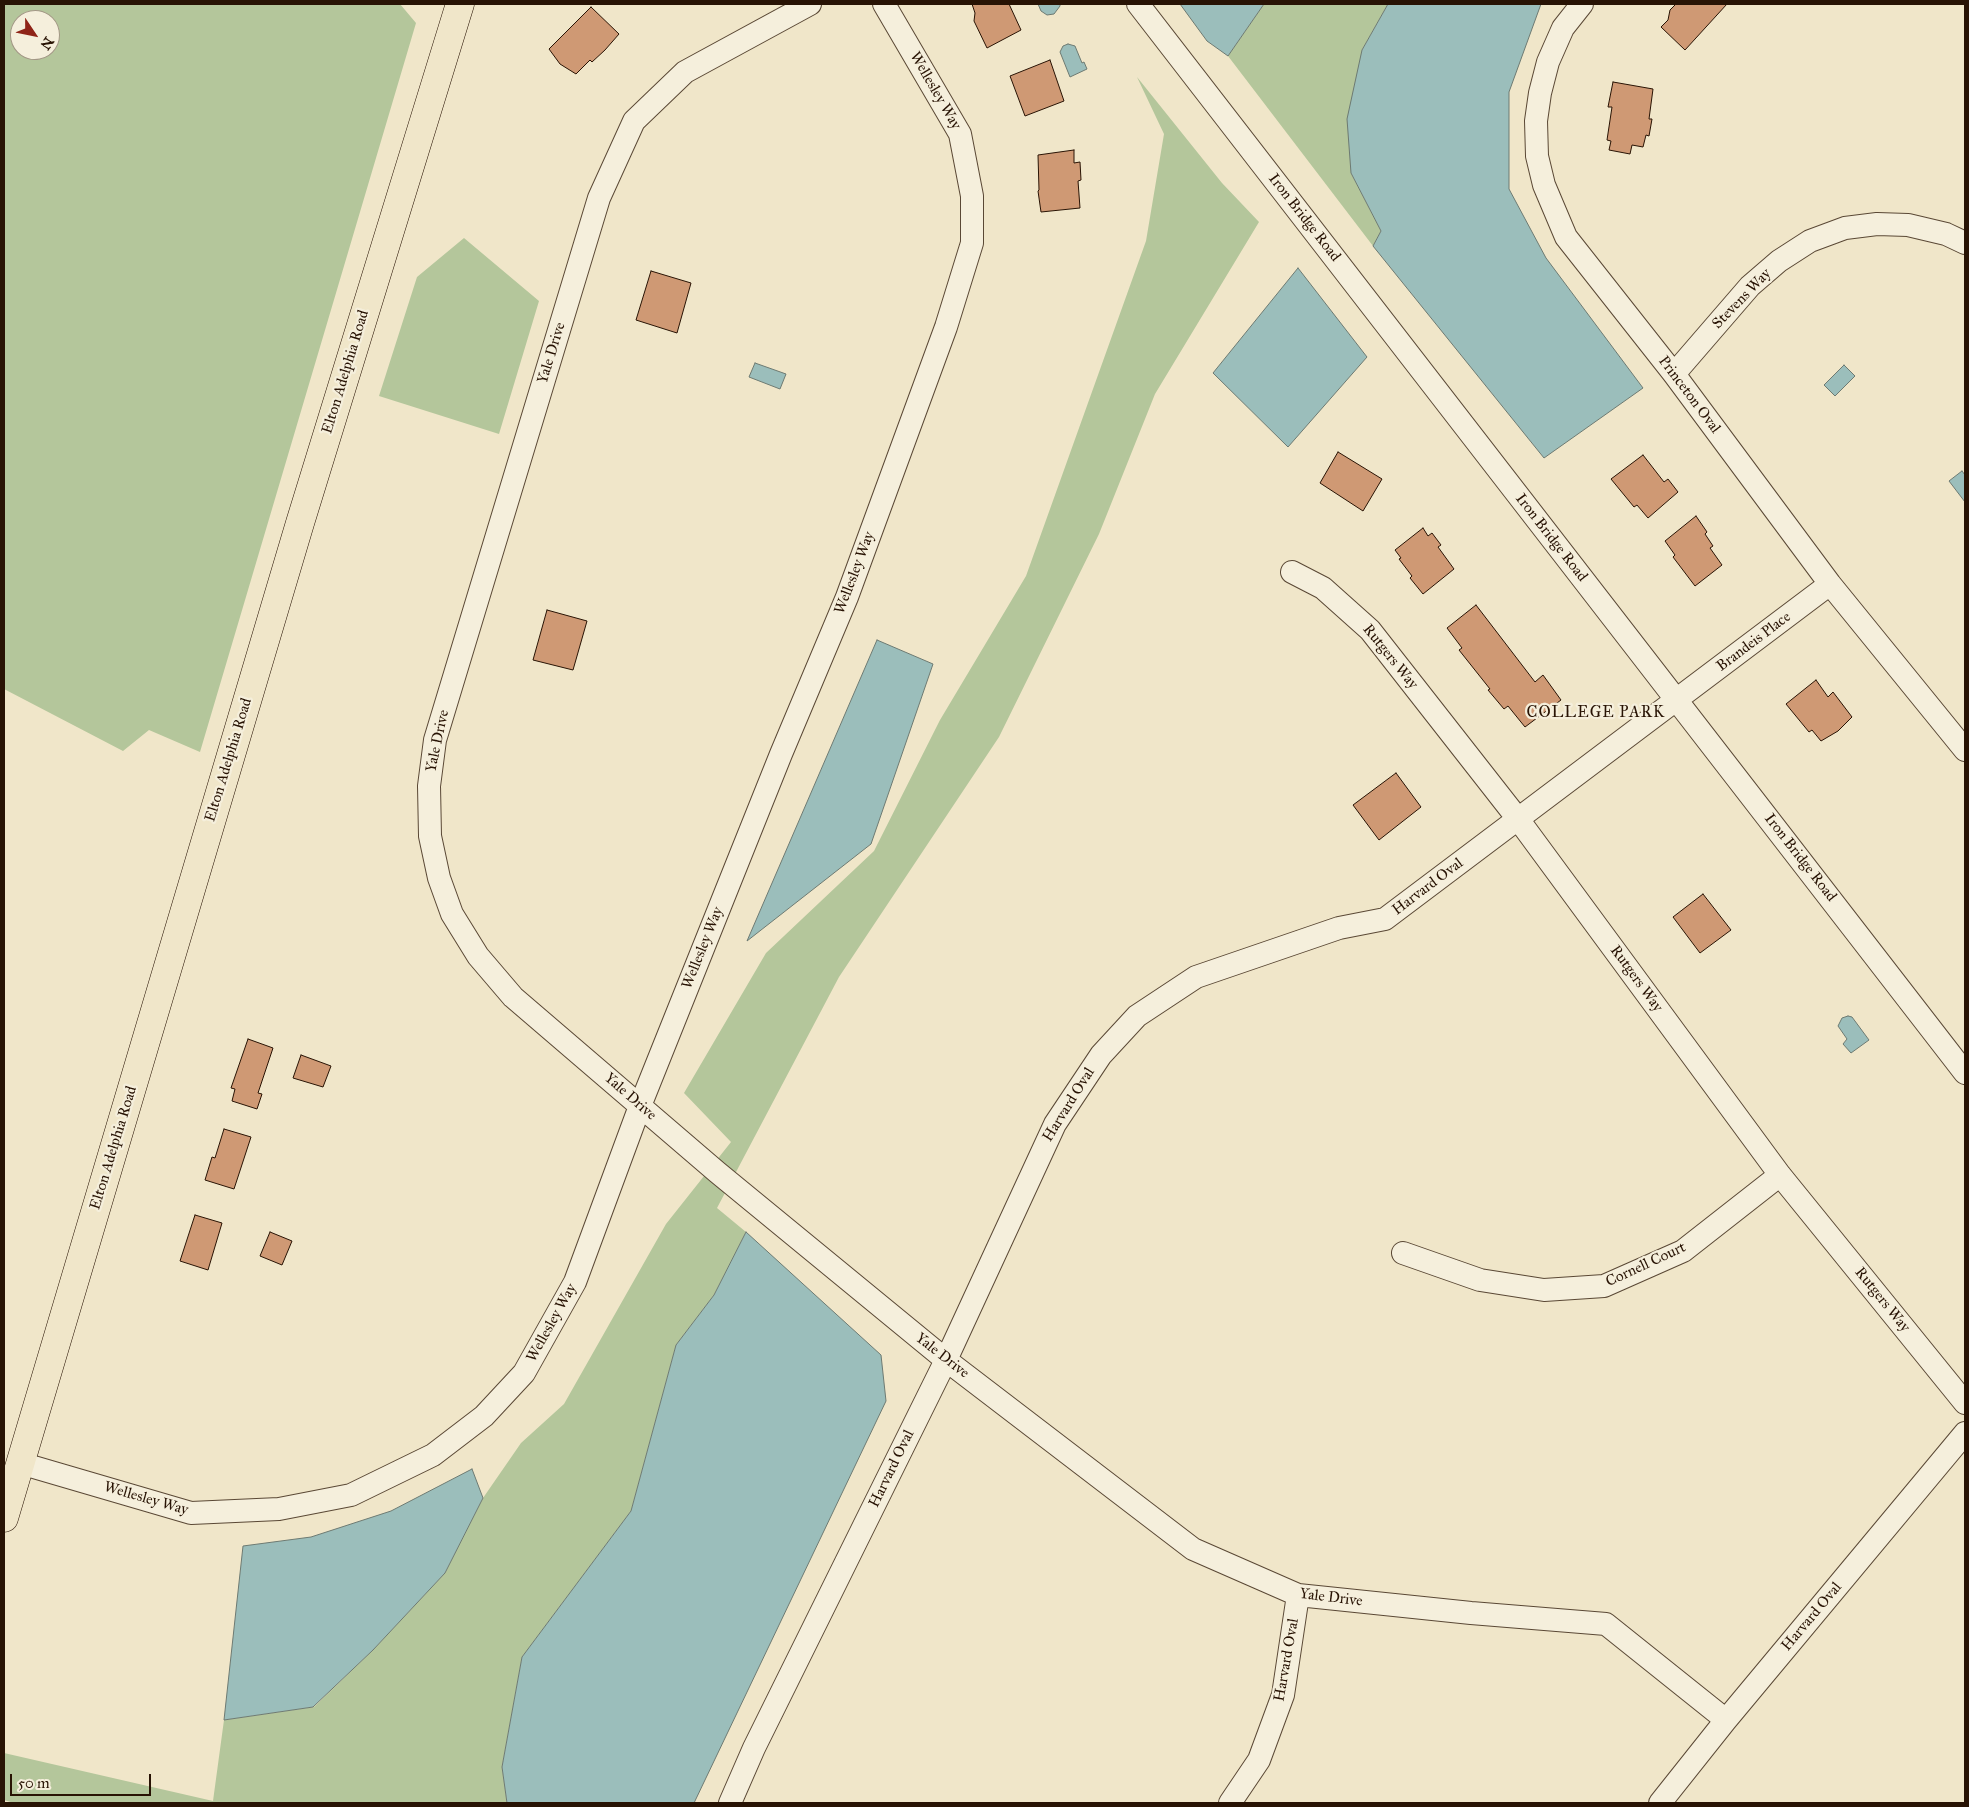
<!DOCTYPE html>
<style>
body{margin:0}
#map{position:relative;width:1969px;height:1807px;overflow:hidden;background:#f0e6c9;font-family:"IM FELL Great Primer",serif}
canvas{display:block}
.frame{position:absolute;inset:0;border:5px solid #281304;pointer-events:none}
.north{position:absolute;left:10px;top:10px;width:50px;height:50px;box-sizing:border-box;background:#f5efdc;border:1px solid #a39786;border-radius:50%;rotate:124deg;font-size:14px;font-weight:700;line-height:20px;text-align:center;color:#281304}
.north::after{content:'';display:block;margin:auto;width:18px;height:22px;background:#8f2418;clip-path:polygon(50% 0,100% 100%,50% 72%,0 100%)}
.scale{position:absolute;left:10px;top:1774px;width:141px;height:22px;box-sizing:border-box;border:2px solid #281304;border-top:0;padding-left:6px;font-size:15px;line-height:18px;white-space:nowrap;color:#281304;-webkit-text-stroke:4px #f5efdc;paint-order:stroke}
</style>
<div id="map">
<canvas width="1969" height="1807"></canvas>
<div class="frame"></div>
<div class="north">N</div>
<div class="scale">50 m</div>
</div>
<script>
const g = document.querySelector('canvas').getContext('2d');
g.lineJoin = 'round';
function paint(path, color) {
  g.fillStyle = color;
  g.fill(path, 'evenodd');
}
function poly(rows) {
  const path = new Path2D();
  for (const r of rows) {
    path.moveTo(r[0], r[1]);
    for (let i = 2; i < r.length; i += 2) path.lineTo(r[i], r[i + 1]);
  }
  return path;
}
function strokePath(path, color, width, dash) {
  g.strokeStyle = color;
  g.lineWidth = width;
  g.lineCap = dash ? 'butt' : 'round';
  g.setLineDash(dash || []);
  g.stroke(path);
}
function drawText(font, color, halo, rows, align = 'center') {
  g.font = font + ' "IM FELL Great Primer",serif';
  g.lineWidth = 4.5;
  g.setLineDash([]);
  g.textBaseline = 'middle';
  g.strokeStyle = halo;
  g.fillStyle = color;
  for (const [text, x, y, turn = 0] of rows) {
    g.save();
    g.translate(x, y);
    g.rotate((+turn || 0) * Math.PI / 180);
    g.textAlign = isNaN(turn) ? turn : align;
    if (halo) g.strokeText(text, 0, 0);
    g.fillText(text, 0, 0);
    g.restore();
  }
}
paint(poly([
 [4,4,400,4,416,23,200,752,149,730,123,751,4,689],
 [20,20,50,20,50,50,20,50],
 [1264,4,1388,4,1362,50,1351,173,1381,231,1373,246,1228,56],
 [1137,77,1222,183,1259,222,1155,394,1099,534,999,737,839,977,717,1208,746,1232,714,1295,676,1345,631,1511,522,1657,502,1767,507,1803,14,1803,4,1800,4,1753,213,1801,224,1720,314,1707,373,1650,445,1573,483,1498,521,1443,564,1404,666,1224,731,1142,684,1093,766,953,874,851,940,720,1026,576,1146,241,1164,134],
 [464,238,539,301,499,434,379,396,417,277]
]), '#b4c69b');
const water = poly([
 [1038,4,1060,4,1060,6,1054,14,1047,15,1041,11,1038,4],
 [1180,4,1264,4,1228,56,1207,41,1180,4],
 [1388,4,1541,4,1509,92,1509,189,1546,258,1643,388,1544,458,1373,246,1381,231,1351,173,1347,119,1362,50,1388,4],
 [1068,44,1075,46,1082,63,1084,62,1087,69,1070,77,1060,52,1063,46,1068,44],
 [1298,268,1367,357,1288,447,1213,373,1298,268],
 [755,363,786,374,780,389,749,377,755,363],
 [1844,365,1855,376,1835,396,1824,385,1844,365],
 [1962,471,1965,475,1965,502,1949,481,1962,471],
 [877,640,933,664,871,844,747,941,877,640],
 [1848,1016,1852,1017,1869,1040,1851,1053,1843,1044,1847,1039,1838,1026,1842,1018,1848,1016],
 [746,1232,881,1355,886,1401,694,1803,507,1803,502,1767,522,1657,631,1511,676,1345,714,1295,746,1232],
 [472,1469,483,1498,445,1573,373,1650,313,1707,224,1720,243,1546,311,1537,391,1511,472,1469]
]);
paint(water, '#9bbebb');
strokePath(water, '#6d7a72', 1);
const building = poly([
 [972,4,1009,4,1021,30,987,48,974,21,975,13,972,4],
 [1676,4,1727,4,1685,50,1661,27,1668,20,1670,10,1676,4],
 [591,7,619,34,605,50,592,62,590,60,576,74,560,64,549,49,591,7],
 [1050,60,1064,101,1025,116,1010,76,1050,60],
 [1613,82,1653,89,1649,119,1652,119,1649,136,1646,135,1643,147,1632,145,1630,154,1609,150,1611,141,1607,140,1612,107,1608,107,1613,82],
 [1074,150,1074,163,1080,162,1081,180,1078,181,1080,208,1041,212,1038,191,1039,190,1038,155,1074,150],
 [651,271,691,283,677,333,636,320,651,271],
 [1338,452,1382,479,1363,511,1320,483,1338,452],
 [1643,455,1664,482,1668,479,1678,492,1648,518,1637,505,1634,507,1611,479,1643,455],
 [1696,516,1707,532,1705,534,1713,546,1710,548,1722,565,1695,586,1673,557,1675,555,1665,541,1696,516],
 [1423,528,1428,536,1432,533,1441,545,1438,547,1454,569,1423,594,1410,578,1412,576,1399,559,1401,558,1395,550,1423,528],
 [1476,605,1535,682,1543,675,1561,700,1525,727,1508,706,1504,709,1488,690,1490,689,1459,650,1462,648,1447,628,1476,605],
 [547,610,587,621,573,670,533,660,547,610],
 [1816,680,1828,697,1833,692,1852,717,1838,731,1821,741,1812,730,1809,732,1786,704,1816,680],
 [1396,773,1421,807,1379,840,1353,805,1396,773],
 [1703,894,1731,930,1700,953,1673,917,1703,894],
 [248,1039,273,1048,258,1093,262,1094,257,1109,232,1101,235,1089,231,1088,248,1039],
 [301,1055,331,1066,323,1087,293,1078,301,1055],
 [224,1129,251,1137,234,1189,205,1180,212,1157,215,1158,224,1129],
 [195,1215,222,1223,208,1270,180,1261,195,1215],
 [270,1232,292,1241,282,1265,260,1256,270,1232]
]);
paint(building, '#cf9974');
strokePath(building, '#281304', 1);
const minor = poly([
 [810,4,685,72,634,121,599,198,435,740,429,786,430,836,439,878,452,914,478,956,513,997,717,1172,946,1360,1193,1549,1298,1595,1471,1613,1606,1624,1726,1720],
 [1138,4,1965,1073],
 [1582,4,1563,28,1548,62,1540,93,1536,121,1537,156,1544,185,1566,237,1674,374,1830,584,1965,750],
 [1674,374,1750,286,1779,261,1810,241,1845,228,1877,224,1908,225,1946,234,1965,243],
 [1292,572,1323,588,1370,630,1518,819,1780,1175,1965,1403],
 [1403,1253,1480,1280,1544,1290,1604,1286,1683,1251,1780,1175],
 [20,1463,191,1513,279,1509,351,1495,433,1455,484,1416,524,1373,575,1282,640,1106,781,754,847,597,946,327,972,243,972,196,960,134,884,4],
 [730,1803,754,1748,946,1360,1055,1124,1101,1055,1137,1016,1196,977,1339,928,1385,919,1830,584],
 [1230,1803,1259,1760,1283,1695,1298,1595],
 [1660,1803,1726,1720,1965,1433]
]);
const major = poly([
 [4,1518,300,523,460,4]
]);
strokePath(minor, '#5a4835', 24);
strokePath(major, '#281304', 29);
strokePath(minor, '#f5efdc', 22);
strokePath(major, '#f0e6c9', 28);
drawText('15px', '#281304', '#f5efdc', [
 ["Wellesley Way",935,91,60],
 ["Iron Bridge Road",1304,218,52],
 ["Stevens Way",1742,299,-46],
 ["Yale Drive",552,353,-73],
 ["Elton Adelphia Road",346,372,-73],
 ["Princeton Oval",1689,395,53],
 ["Iron Bridge Road",1551,538,52],
 ["Wellesley Way",855,573,-69],
 ["Brandeis Place",1754,642,-37],
 ["Rutgers Way",1390,657,51],
 ["Yale Drive",438,741,-78],
 ["Elton Adelphia Road",229,760,-73],
 ["Iron Bridge Road",1800,858,52],
 ["Harvard Oval",1428,887,-37],
 ["Wellesley Way",703,948,-68],
 ["Rutgers Way",1636,979,54],
 ["Yale Drive",630,1097,41],
 ["Harvard Oval",1069,1105,-58],
 ["Elton Adelphia Road",114,1148,-73],
 ["Cornell Court",1646,1265,-25],
 ["Rutgers Way",1882,1300,51],
 ["Wellesley Way",552,1323,-61],
 ["Yale Drive",942,1356,38],
 ["Harvard Oval",892,1469,-64],
 ["Wellesley Way",146,1499,16],
 ["Yale Drive",1331,1598,7],
 ["Harvard Oval",1812,1617,-50],
 ["Harvard Oval",1287,1660,-80]
]);
g.letterSpacing = '1px';
drawText('16px', '#281304', '#f5efdc', [
 ["COLLEGE PARK",1596,713]
]);
g.letterSpacing = '0px';
</script>
